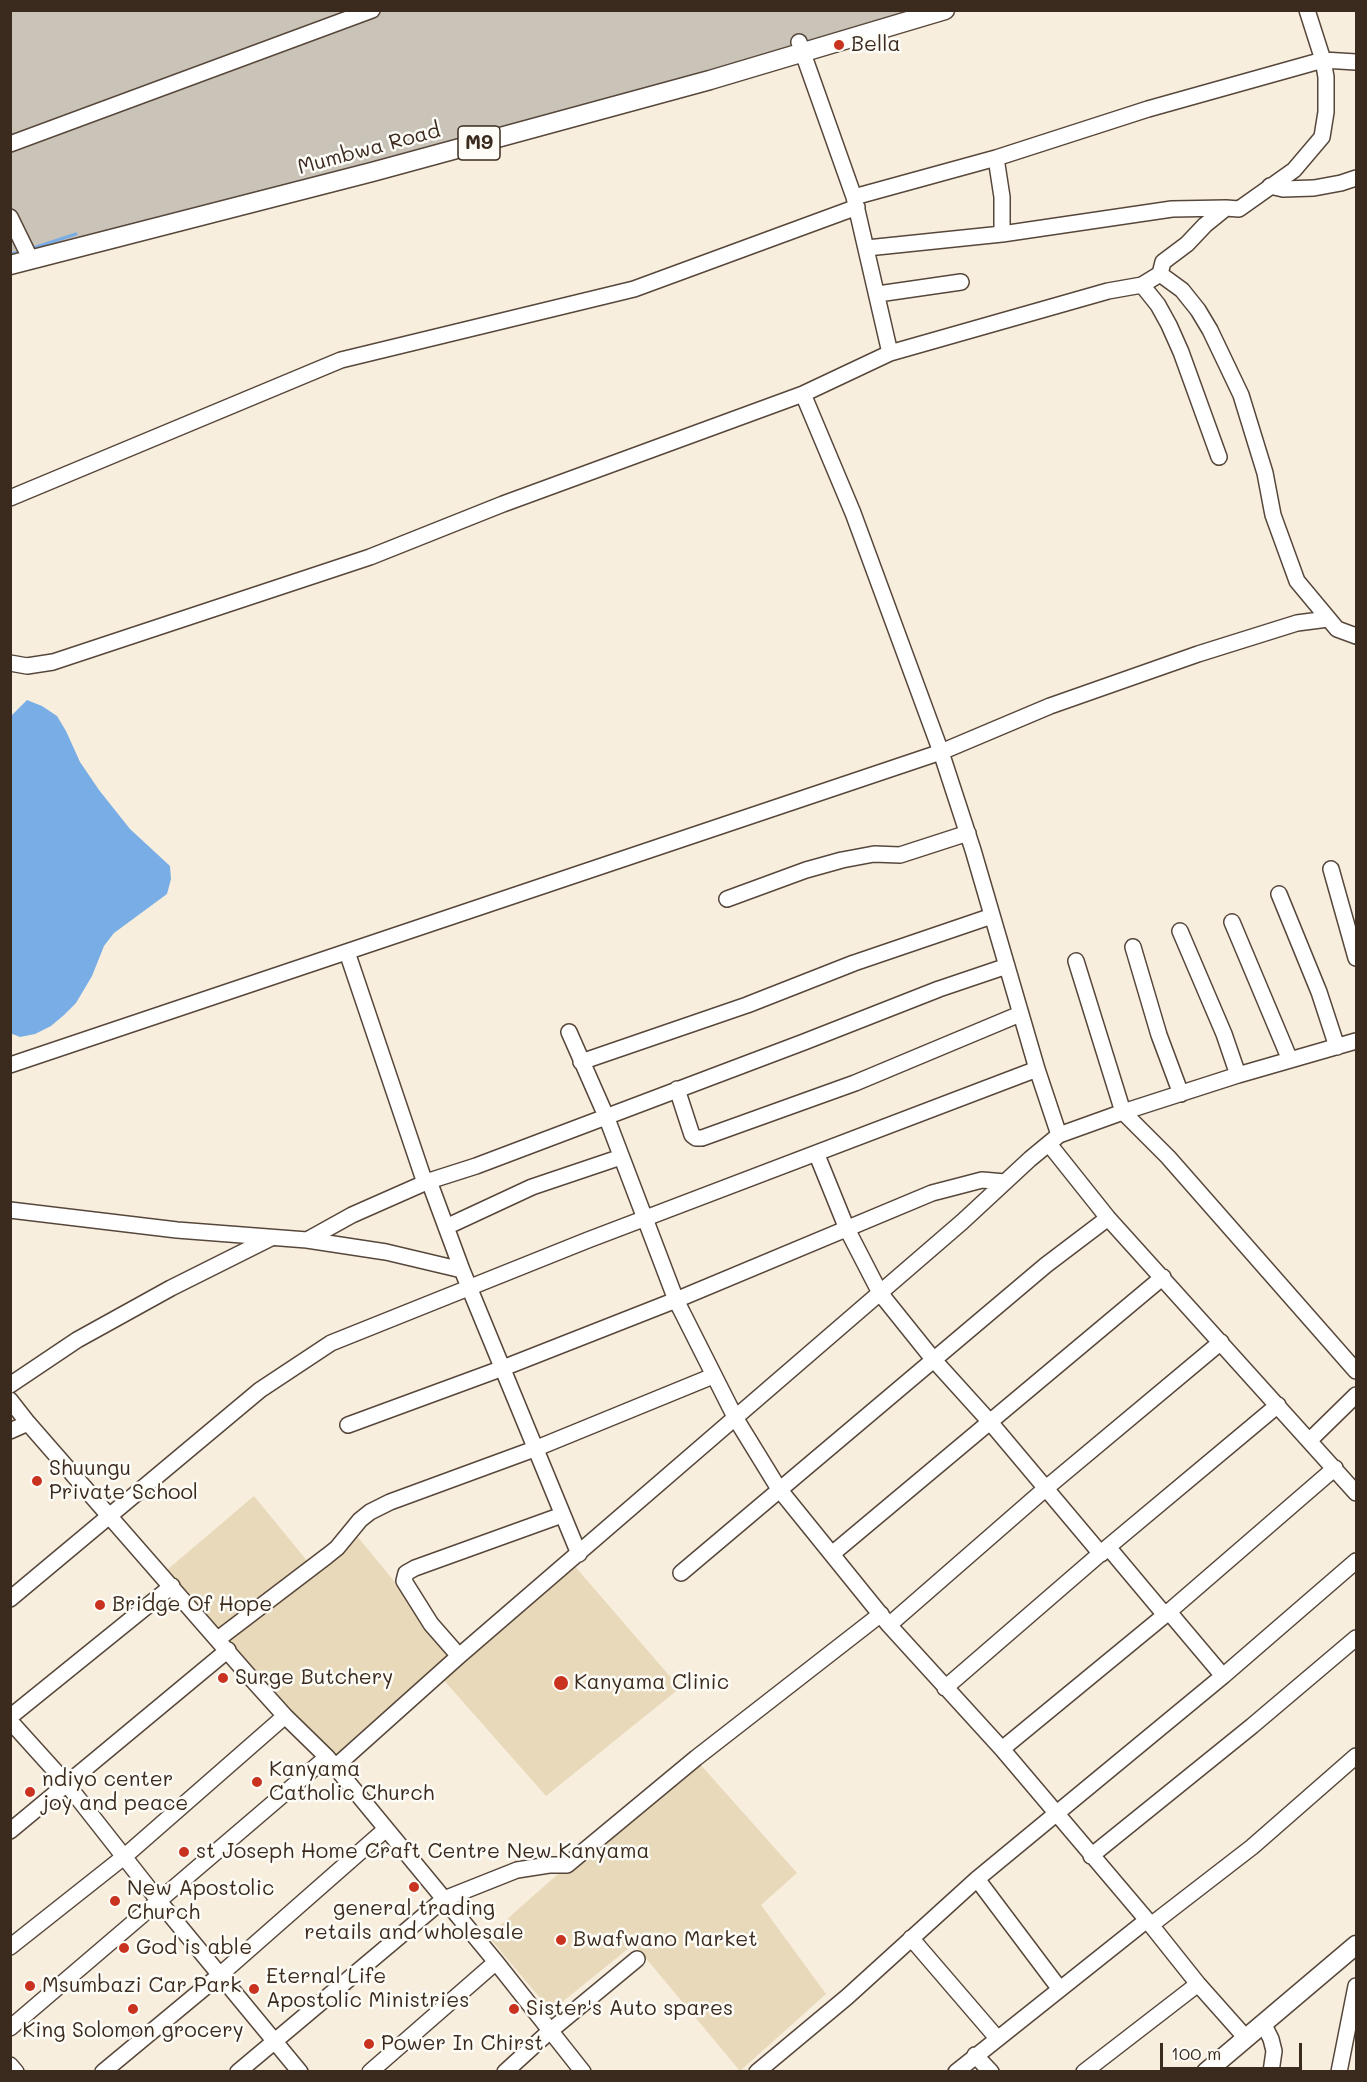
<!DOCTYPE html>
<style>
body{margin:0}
#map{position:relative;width:1367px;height:2082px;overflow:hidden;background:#f8eede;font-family:Mali,sans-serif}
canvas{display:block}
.frame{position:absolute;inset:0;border:12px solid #3b2a1e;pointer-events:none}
.scale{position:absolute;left:1160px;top:2043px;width:142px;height:27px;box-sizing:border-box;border:3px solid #3b2a1e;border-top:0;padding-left:8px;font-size:18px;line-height:21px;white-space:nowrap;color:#3b2a1e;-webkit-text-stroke:4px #fdfcf7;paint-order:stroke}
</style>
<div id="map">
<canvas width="1367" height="2082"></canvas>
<div class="frame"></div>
<div class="scale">100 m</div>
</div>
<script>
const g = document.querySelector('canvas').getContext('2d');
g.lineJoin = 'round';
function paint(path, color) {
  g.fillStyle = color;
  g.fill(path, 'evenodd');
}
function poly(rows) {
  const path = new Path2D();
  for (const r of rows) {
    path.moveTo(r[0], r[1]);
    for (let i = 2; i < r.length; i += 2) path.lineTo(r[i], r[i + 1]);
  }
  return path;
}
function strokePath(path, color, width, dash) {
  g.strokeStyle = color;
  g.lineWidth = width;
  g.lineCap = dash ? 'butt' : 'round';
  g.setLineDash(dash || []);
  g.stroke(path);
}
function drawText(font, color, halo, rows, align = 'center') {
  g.font = font + ' Mali,sans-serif';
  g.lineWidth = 5;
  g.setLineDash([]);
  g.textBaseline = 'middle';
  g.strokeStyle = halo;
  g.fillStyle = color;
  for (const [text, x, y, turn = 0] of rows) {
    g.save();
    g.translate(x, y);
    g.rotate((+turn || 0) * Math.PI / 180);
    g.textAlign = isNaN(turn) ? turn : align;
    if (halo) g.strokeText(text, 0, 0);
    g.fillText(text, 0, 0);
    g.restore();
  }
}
paint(poly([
 [254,1496,308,1562,352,1530,455,1655,336,1757,161,1575],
 [572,1563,680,1688,546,1796,441,1677],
 [699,1763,797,1873,761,1905,826,1994,740,2071,634,1944,551,2011,488,1936,567,1866]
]), '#e8d9ba');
paint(poly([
 [10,11,923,11,11,264]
]), '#c9c3b8');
paint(poly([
 [27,700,42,706,57,716,66,731,80,762,99,790,130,829,170,866,171,879,167,894,114,933,104,946,92,976,76,1003,64,1015,51,1026,35,1034,20,1037,10,1033,10,717]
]), '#78ade5');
strokePath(poly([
 [30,249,76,234],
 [10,254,20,252]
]), '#78ade5', 3);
const minor = poly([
 [799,42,854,197,890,353],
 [10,144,372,10],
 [996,158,1002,197,1002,234],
 [1270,186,1283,189,1314,188,1341,183,1356,178],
 [854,197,996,158,1148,109,1323,60,1356,62],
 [10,217,31,260],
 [867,248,1002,234,1172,209,1226,208],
 [1160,274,1182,290,1198,310,1210,330,1241,395,1265,473,1273,515,1297,581,1337,629,1356,636],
 [1142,285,1158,305,1169,325,1181,352,1219,457],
 [878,294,961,282],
 [10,498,341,360,634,289,857,207],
 [10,663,27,666,53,662,370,557,503,504,803,394,890,353,1108,291,1142,285,1160,274,1163,262,1187,244,1205,225,1226,208,1239,209,1294,170,1322,137,1326,112,1326,77,1323,60,1307,10],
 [1331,869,1356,958],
 [1279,894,1319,992,1337,1047],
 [727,899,806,870,842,860,874,854,900,855,968,833],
 [1232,922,1290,1060],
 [1180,931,1224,1034,1238,1075],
 [1133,947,1159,1035,1181,1094],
 [347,952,425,1183],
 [1076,961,1123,1112,1168,1157,1356,1371],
 [569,1032,606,1116,676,1300,736,1419,779,1489,889,1625,1002,1749,1147,1920,1198,1984,1246,2038],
 [581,1062,747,1005,854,963,992,916],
 [10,1065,941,752,1050,706,1198,654,1297,623,1328,619],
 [677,1089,692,1135,696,1138,702,1138,855,1083,1020,1014],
 [1059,1135,1123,1112,1238,1075,1356,1041],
 [1049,1144,1108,1218,1356,1493],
 [817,1155,847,1229,880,1293,933,1359,990,1422,1101,1554],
 [429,1181,462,1270],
 [10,1210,177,1230,307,1240,386,1252,462,1270,579,1554],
 [446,1227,532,1187,621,1157],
 [307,1240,352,1215,429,1181,476,1166,804,1042,939,989,1007,966],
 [10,1385,77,1340,171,1288,271,1238],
 [10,1400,28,1423,249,1676,285,1716,327,1757,496,1962,583,2072],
 [348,1425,503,1368,676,1300,932,1193,982,1180,1005,1182],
 [10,1431,28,1423],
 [1310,1440,1356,1395],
 [1108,1547,1165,1615],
 [832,1554,1163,1277],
 [681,1573,1046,1265,1108,1218],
 [10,1599,260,1390,331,1343,588,1240,1037,1069,973,850,941,752,853,513,803,394],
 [1169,1612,1223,1676],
 [889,1625,1045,1489,1221,1342],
 [218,1639,327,1556,337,1548,360,1520,370,1512,390,1502,537,1448,713,1376],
 [459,1656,431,1624,404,1581,406,1573,415,1568,562,1515],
 [945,1688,1108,1547,1278,1405],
 [10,1717,172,1586],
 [10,1721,66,1783,158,1900,300,2072],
 [1002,1749,1165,1615,1335,1468],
 [335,1767,459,1656,962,1222,1030,1159,1059,1135,1037,1069],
 [10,1831,228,1650],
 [1091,1856,1252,1726,1356,1638],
 [977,1879,1059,1988],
 [1151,1925,1252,1847,1356,1756],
 [911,1938,997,2038],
 [10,1947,125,1856,285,1716],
 [1263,2023,1271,2039,1274,2051,1271,2072],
 [10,2028,327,1757],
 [975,2055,991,2072],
 [10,2065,16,2072],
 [103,2072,221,1974,386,1829],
 [238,2072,444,1899,517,1870,549,1865,567,1865,696,1758,881,1614],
 [370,2072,496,1962],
 [505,2072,550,2031,637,1959],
 [757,2072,847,1997,977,1879,1223,1676,1356,1561],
 [956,2072,1147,1920],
 [1084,2072,1198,1984],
 [1339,2072,1356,1986]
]);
const major = poly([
 [10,265,372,172,710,80,945,10],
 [1206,2072,1356,1945]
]);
strokePath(minor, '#57473b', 18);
strokePath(major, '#57473b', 21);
strokePath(minor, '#fff', 15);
strokePath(major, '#fff', 18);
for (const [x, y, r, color] of [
 [839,45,6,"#c8321e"],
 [37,1481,6,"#c8321e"],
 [100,1605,6,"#c8321e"],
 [223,1678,6,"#c8321e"],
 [561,1683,8,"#c8321e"],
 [257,1782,6,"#c8321e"],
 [30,1792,6,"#c8321e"],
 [184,1852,6,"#c8321e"],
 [414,1887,6,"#c8321e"],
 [115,1901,6,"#c8321e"],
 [561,1940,6,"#c8321e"],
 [124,1948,6,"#c8321e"],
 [30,1986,6,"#c8321e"],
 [254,1989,6,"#c8321e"],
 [133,2009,6,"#c8321e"],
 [514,2009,6,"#c8321e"],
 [369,2044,6,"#c8321e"]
]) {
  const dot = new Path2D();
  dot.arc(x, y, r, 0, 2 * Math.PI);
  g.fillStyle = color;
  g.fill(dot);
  strokePath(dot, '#fdfcf7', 2);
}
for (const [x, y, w] of [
 [479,143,42]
]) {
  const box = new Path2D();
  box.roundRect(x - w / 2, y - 17, w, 34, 4.5);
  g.fillStyle = '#fdfcf7';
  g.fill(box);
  strokePath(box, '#3b2a1e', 1.5);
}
drawText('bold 20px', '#3b2a1e', null, [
 ["M9",479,143]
]);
drawText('21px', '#3b2a1e', '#fdfcf7', [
 ["Bella",851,45],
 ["Shuungu",49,1469],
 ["Private School",49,1493],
 ["Bridge Of Hope",112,1605],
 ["Surge Butchery",235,1678],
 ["Kanyama Clinic",574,1683],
 ["Kanyama",269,1770],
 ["Catholic Church",269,1794],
 ["ndiyo center",42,1780],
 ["joy and peace",42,1804],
 ["st Joseph Home Craft Centre New Kanyama",196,1852],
 ["New Apostolic",127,1889],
 ["Church",127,1913],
 ["general trading",414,1909,"center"],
 ["retails and wholesale",414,1933,"center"],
 ["Bwafwano Market",573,1940],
 ["God is able",136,1948],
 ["Eternal Life",266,1977],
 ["Apostolic Ministries",266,2001],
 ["Msumbazi Car Park",42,1986],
 ["Sister's Auto spares",526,2009],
 ["King Solomon grocery",133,2031,"center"],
 ["Power In Chirst",381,2044]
], 'left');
drawText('21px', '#3b2a1e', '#fdfcf7', [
 ["Mumbwa Road",369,149,-15]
]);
</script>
